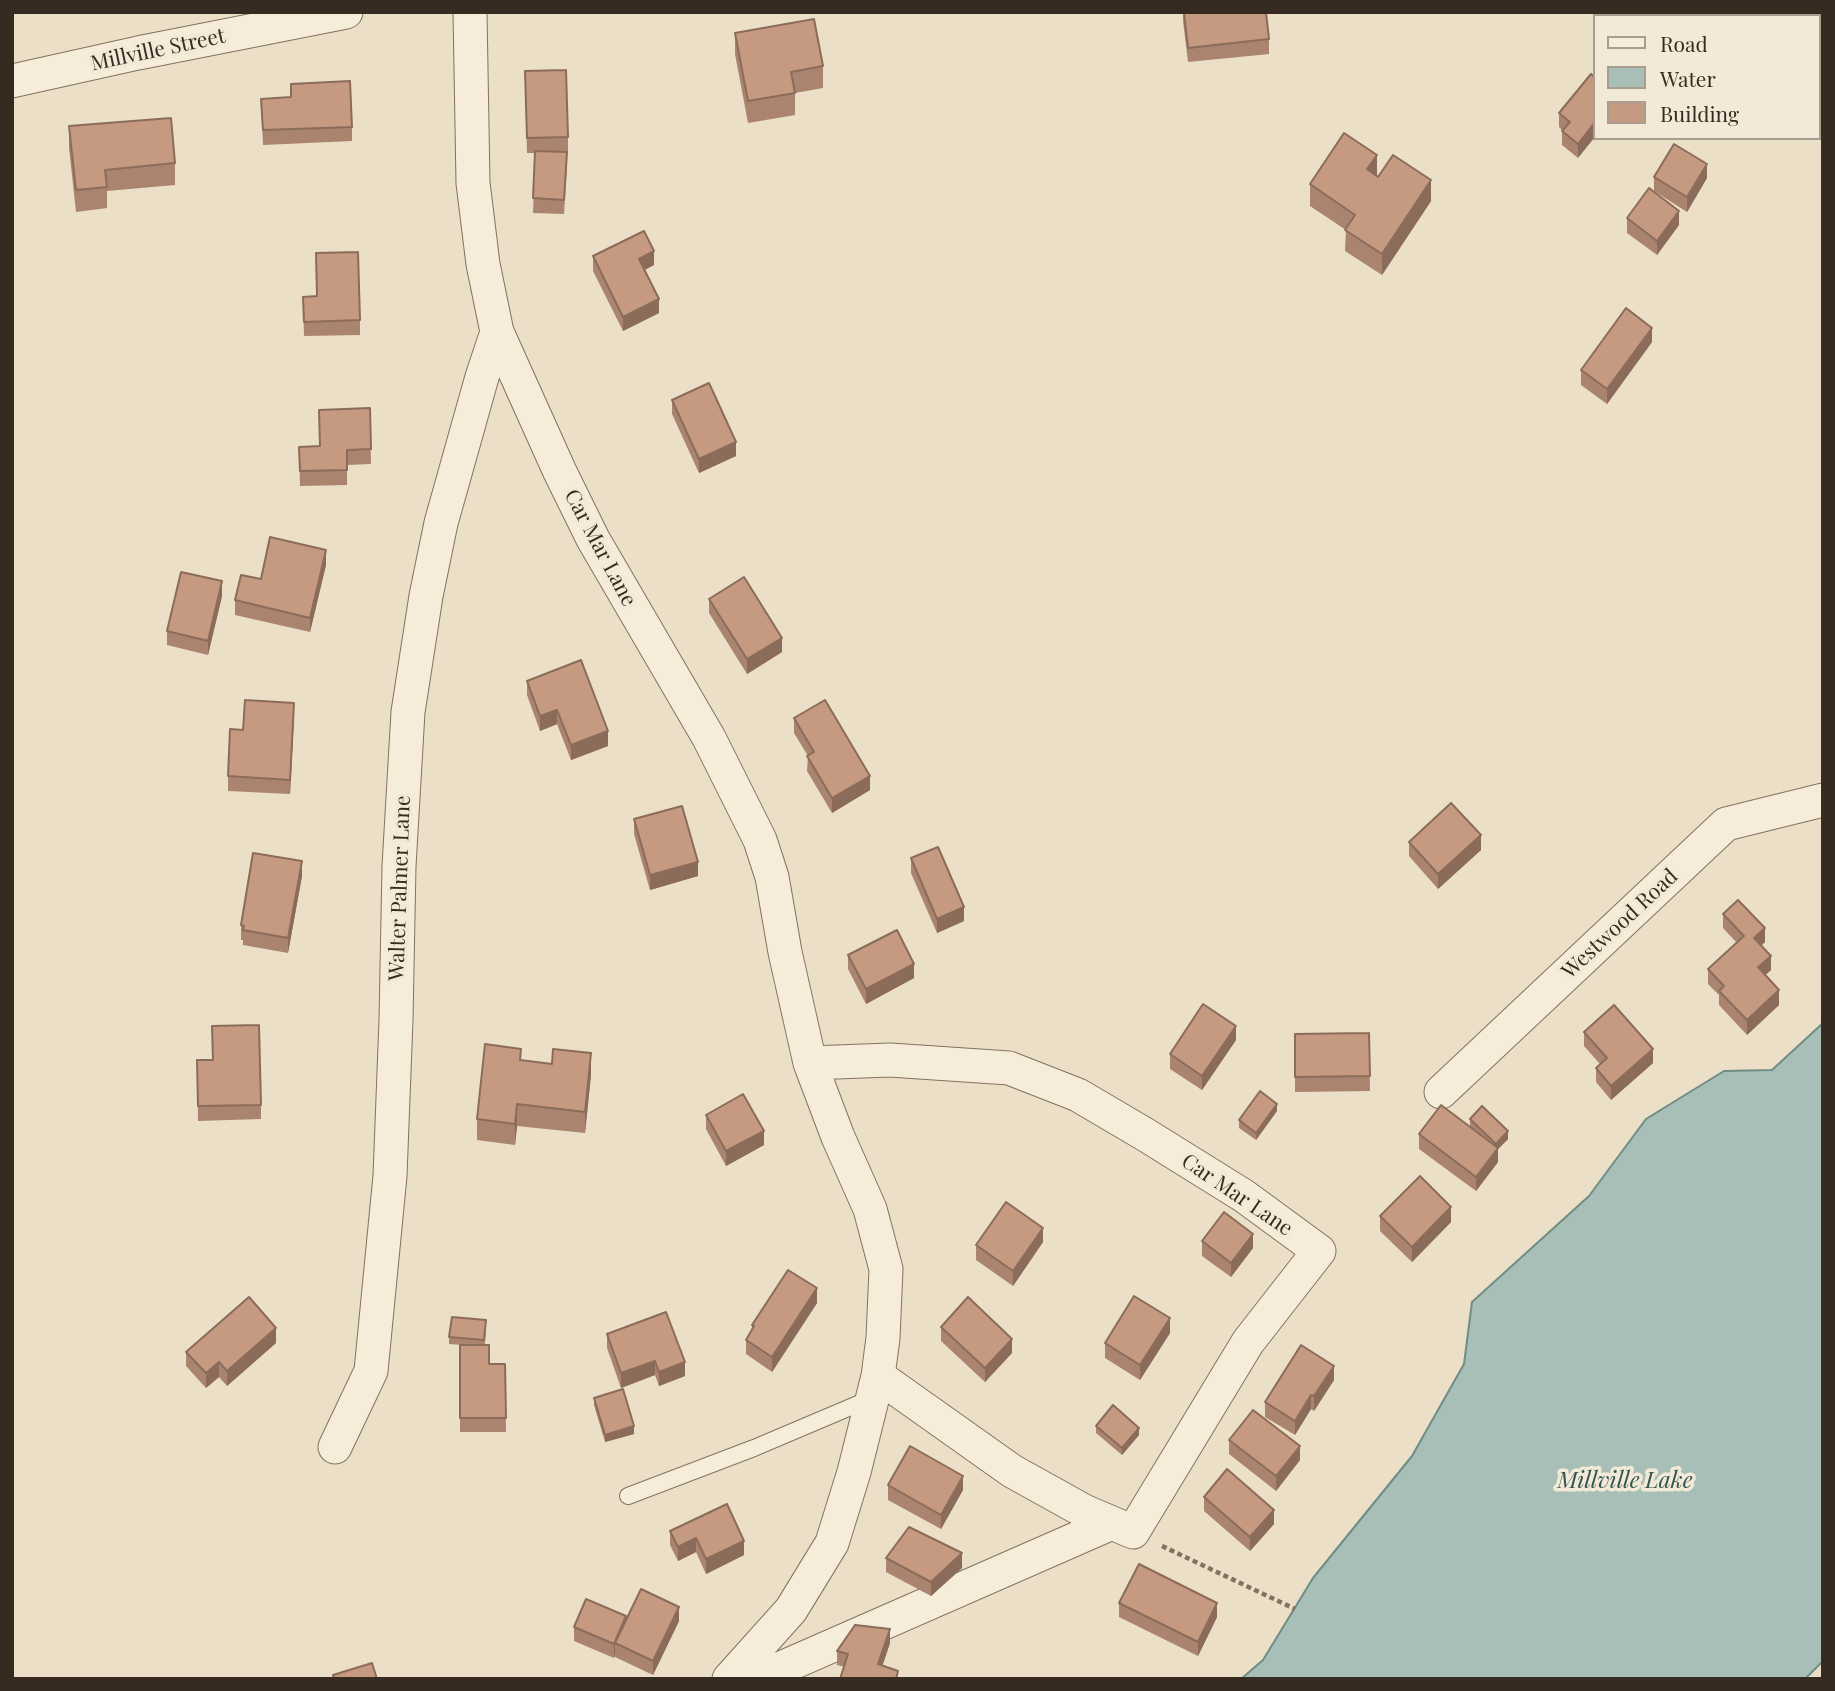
<!DOCTYPE html>
<style>
body{margin:0}
#map{position:relative;width:1835px;height:1691px;overflow:hidden;background:#ebdfc8;font-family:"Playfair Display",serif}
canvas{display:block}
.frame{position:absolute;inset:0;border:14px solid #372a21;pointer-events:none}
.legend{position:absolute;left:1593px;top:14px;width:228px;height:126px;box-sizing:border-box;background:#f3e9d7;border:2px solid #a89d8e;margin:0;padding:9px 12px;list-style:none;font-size:21px;color:#372a21}
.legend li{display:flex;align-items:center;gap:14px;height:35px}
.legend b{width:35px;border:2px solid #a89d8e}
</style>
<div id="map">
<canvas width="1835" height="1691"></canvas>
<div class="frame"></div>
<ul class="legend">
<li><b style="height:9px;background:#f6ecda"></b>Road</li>
<li><b style="height:19px;background:#a8bfb7"></b>Water</li>
<li><b style="height:19px;background:#c69a81"></b>Building</li>
</ul>
</div>
<script>
const g = document.querySelector('canvas').getContext('2d');
g.lineJoin = 'round';
function paint(path, color) {
  g.fillStyle = color;
  g.fill(path, 'evenodd');
}
function poly(rows) {
  const path = new Path2D();
  for (const r of rows) {
    path.moveTo(r[0], r[1]);
    for (let i = 2; i < r.length; i += 2) path.lineTo(r[i], r[i + 1]);
  }
  return path;
}
function strokePath(path, color, width, dash) {
  g.strokeStyle = color;
  g.lineWidth = width;
  g.lineCap = dash ? 'butt' : 'round';
  g.setLineDash(dash || []);
  g.stroke(path);
}
function drawText(font, color, halo, rows, align = 'center') {
  g.font = font + ' "Playfair Display",serif';
  g.lineWidth = 7;
  g.setLineDash([]);
  g.textBaseline = 'middle';
  g.strokeStyle = halo;
  g.fillStyle = color;
  for (const [text, x, y, turn = 0] of rows) {
    g.save();
    g.translate(x, y);
    g.rotate((+turn || 0) * Math.PI / 180);
    g.textAlign = isNaN(turn) ? turn : align;
    if (halo) g.strokeText(text, 0, 0);
    g.fillText(text, 0, 0);
    g.restore();
  }
}
const water = poly([
 [1823,1023,1823,1661,1805,1679,1241,1679,1263,1660,1313,1578,1412,1456,1464,1364,1472,1302,1589,1196,1646,1119,1724,1071,1772,1070,1823,1023]
]);
paint(water, '#a8bfb7');
strokePath(water, '#6f8d84', 2);
const service = poly([
 [628,1496,754,1448,872,1398]
]);
const minor = poly([
 [470,12,473,183,483,264,497,332,560,472,593,539,709,738,760,840,772,877,785,952,810,1063,838,1137,870,1209,886,1269,883,1338,878,1376,854,1472,832,1543,791,1610,729,1679],
 [1687,12,1693,16],
 [12,81,138,53,346,12],
 [1819,100,1823,102],
 [1441,1092,1726,824,1823,800],
 [878,1376,1012,1471,1084,1511,1112,1523],
 [335,1447,371,1371,390,1176,396,1020,399,866,408,712,426,596,441,523,482,377,497,332],
 [756,1679,1112,1523,1133,1532,1248,1342,1319,1251,1244,1196,1146,1135,1078,1095,1009,1068,890,1060,810,1063]
]);
strokePath(service, '#85715e', 18);
strokePath(minor, '#85715e', 35);
strokePath(poly([
 [1162,1546,1295,1609]
]), '#85715e', 4.5, [5, 3.5]);
strokePath(service, '#f6ecda', 16);
strokePath(minor, '#f6ecda', 33);
paint(poly([
 [1183,12,1266,12,1269,39,1269,54,1188,62,1183,21],
 [735,33,823,66,823,88,795,93,795,115,748,123,735,54],
 [1595,78,1578,158,1562,145,1562,130,1559,127,1559,113],
 [525,85,568,137,568,152,565,152,567,166,564,214,533,213,535,153,527,153],
 [261,99,352,127,352,141,263,145],
 [69,126,175,163,175,185,107,191,107,208,76,212,69,148],
 [1377,175,1431,201,1382,275,1345,251,1346,230,1310,206,1310,184],
 [1654,177,1707,178,1687,212,1654,191],
 [1627,218,1679,225,1657,255,1627,233],
 [593,256,654,265,644,270,659,313,623,331,593,271],
 [316,296,360,320,360,335,304,336,303,297],
 [1652,342,1607,404,1581,385,1581,370],
 [672,400,736,456,699,473,672,414],
 [370,408,371,464,347,465,347,485,300,486,299,447,320,446],
 [326,565,310,632,235,615,235,600],
 [222,596,208,655,167,645,167,631],
 [709,599,782,652,747,674,709,613],
 [527,681,608,746,571,760,557,724,540,731,527,695],
 [294,717,290,794,228,791,228,776,243,730],
 [794,718,870,790,832,813,807,771,808,756,794,733],
 [634,819,698,876,650,890,634,834],
 [1409,842,1481,850,1438,889,1409,856],
 [911,858,964,921,937,933,911,873],
 [302,876,288,953,243,945,243,940,241,940,241,925],
 [1723,914,1765,942,1761,946,1771,970,1765,975,1779,1005,1747,1035,1719,1005,1719,995,1708,984,1708,969,1737,943,1723,928],
 [848,955,914,978,866,1004,848,969],
 [1584,1032,1653,1063,1611,1100,1596,1082,1596,1068,1600,1064,1584,1046],
 [1369,1033,1370,1091,1295,1092,1295,1034],
 [1236,1040,1202,1090,1170,1069,1170,1054],
 [197,1060,261,1105,261,1119,198,1121],
 [521,1060,591,1075,585,1133,517,1126,515,1145,477,1140,477,1119],
 [1277,1111,1256,1140,1239,1128,1239,1120],
 [706,1115,764,1145,726,1166,706,1129],
 [1470,1119,1508,1139,1498,1149,1498,1162,1476,1191,1419,1149,1419,1134,1473,1129,1470,1126],
 [1380,1216,1451,1222,1412,1262,1380,1231],
 [1202,1241,1253,1248,1231,1277,1202,1256],
 [1043,1242,1013,1286,976,1260,976,1245],
 [817,1303,772,1372,746,1354,746,1340,752,1329,752,1325],
 [486,1327,485,1345,489,1364,505,1364,506,1432,460,1432,460,1345,462,1345,449,1344,449,1337],
 [941,1327,1012,1353,985,1382,941,1341],
 [1170,1333,1140,1380,1105,1358,1105,1343],
 [607,1334,685,1376,659,1386,655,1375,621,1388,607,1348],
 [276,1343,227,1386,219,1377,206,1388,186,1366,186,1352],
 [1334,1380,1314,1411,1311,1409,1295,1435,1265,1417,1265,1402],
 [594,1398,634,1434,605,1442,594,1405],
 [1096,1426,1139,1435,1122,1455,1096,1433],
 [1229,1440,1300,1460,1276,1491,1229,1454],
 [888,1485,963,1490,941,1529,888,1500],
 [1204,1497,1274,1524,1250,1551,1204,1511],
 [727,1504,744,1555,706,1574,696,1552,678,1561,670,1545,670,1531],
 [886,1558,962,1568,931,1596,886,1572],
 [1119,1603,1217,1617,1198,1656,1119,1617],
 [679,1621,653,1675,615,1657,615,1654,614,1658,574,1641,574,1627,626,1622],
 [890,1643,882,1666,898,1679,837,1665,837,1651]
]), '#aa846f');
paint(poly([
 [1595,122,1595,137,1578,158,1578,144],
 [1377,155,1377,176,1367,169],
 [1707,164,1707,178,1687,212,1687,197],
 [1431,180,1431,201,1382,275,1382,254],
 [1679,211,1679,225,1657,255,1657,241],
 [654,251,654,265,639,273,639,259],
 [659,299,659,313,623,331,623,317],
 [1652,328,1652,342,1607,404,1607,389],
 [736,442,736,456,699,473,699,459],
 [326,550,326,565,310,632,310,618],
 [222,581,222,596,208,655,208,641],
 [782,638,782,652,747,674,747,659],
 [294,703,294,717,290,794,290,780],
 [557,710,557,724,540,731,540,716],
 [608,731,608,746,571,760,571,745],
 [870,776,870,790,832,813,832,798],
 [1481,835,1481,850,1438,889,1438,874],
 [302,861,302,876,288,953,288,938],
 [698,862,698,876,650,890,650,875],
 [964,907,964,921,937,933,937,919],
 [1765,928,1765,942,1754,952,1754,938],
 [1771,956,1771,970,1758,982,1758,967],
 [914,964,914,978,866,1004,866,989],
 [1779,990,1779,1005,1747,1035,1747,1020],
 [1236,1026,1236,1040,1202,1090,1202,1076],
 [1653,1049,1653,1063,1611,1100,1611,1086],
 [591,1053,591,1075,585,1133,585,1112],
 [517,1104,517,1126,515,1145,515,1124],
 [1277,1104,1277,1111,1256,1140,1256,1133],
 [764,1131,764,1145,726,1166,726,1151],
 [1508,1131,1508,1139,1498,1149,1498,1162,1476,1191,1476,1177,1496,1150,1496,1144],
 [1451,1207,1451,1222,1412,1262,1412,1247],
 [1043,1228,1043,1242,1013,1286,1013,1271],
 [1253,1234,1253,1248,1231,1277,1231,1263],
 [817,1288,817,1303,772,1372,772,1357],
 [1170,1318,1170,1333,1140,1380,1140,1365],
 [276,1328,276,1343,227,1386,227,1371],
 [1012,1339,1012,1353,985,1382,985,1368],
 [655,1361,655,1375,621,1388,621,1373],
 [219,1362,219,1377,206,1388,206,1373],
 [685,1362,685,1376,659,1386,659,1372],
 [1334,1366,1334,1380,1314,1411,1314,1396],
 [1311,1395,1311,1409,1295,1435,1295,1421],
 [634,1426,634,1434,605,1442,605,1435],
 [1139,1428,1139,1435,1122,1455,1122,1448],
 [1300,1446,1300,1460,1276,1491,1276,1476],
 [963,1476,963,1490,941,1529,941,1515],
 [1274,1510,1274,1524,1250,1551,1250,1537],
 [696,1538,696,1552,678,1561,678,1547],
 [744,1541,744,1555,706,1574,706,1559],
 [962,1553,962,1568,931,1596,931,1582],
 [1217,1603,1217,1617,1198,1656,1198,1642],
 [679,1607,679,1621,653,1675,653,1661],
 [626,1616,626,1631,615,1643,615,1654,614,1658,614,1644],
 [890,1629,890,1643,878,1679,878,1664]
]), '#8b6c5a');
const building = poly([
 [1184,12,1266,12,1269,39,1188,48,1184,12],
 [814,19,823,66,791,72,795,93,748,101,735,33,814,19],
 [566,70,568,137,527,138,525,71,566,70],
 [1591,74,1595,78,1595,122,1578,144,1562,131,1570,122,1559,113,1591,74],
 [350,81,352,127,263,130,261,99,291,97,291,84,350,81],
 [171,118,175,163,105,170,107,187,76,190,69,126,171,118],
 [1344,133,1377,155,1367,169,1378,177,1393,155,1431,180,1382,254,1345,230,1355,215,1310,184,1344,133],
 [1674,144,1707,164,1687,197,1654,177,1674,144],
 [535,151,567,152,564,200,533,198,535,151],
 [1649,188,1679,211,1657,241,1627,218,1649,188],
 [644,231,654,251,639,259,659,299,623,317,593,256,644,231],
 [358,252,360,320,304,322,303,297,317,296,316,253,358,252],
 [1626,308,1652,328,1607,389,1581,370,1626,308],
 [709,383,736,442,699,459,672,400,709,383],
 [370,408,371,449,347,450,347,470,300,471,299,447,320,446,319,410,370,408],
 [270,537,326,550,310,618,235,600,241,575,261,579,270,537],
 [181,572,222,581,208,641,167,631,181,572],
 [744,577,782,638,747,659,709,599,744,577],
 [581,660,608,731,571,745,557,710,540,716,527,681,581,660],
 [245,700,294,703,290,780,228,776,230,729,243,730,245,700],
 [825,700,870,776,832,798,807,756,814,752,794,718,825,700],
 [1451,803,1481,835,1438,874,1409,842,1451,803],
 [682,806,698,862,650,875,634,819,682,806],
 [938,847,964,907,937,919,911,858,938,847],
 [253,853,302,861,288,938,243,930,244,926,241,925,253,853],
 [1738,900,1765,928,1754,938,1771,956,1758,967,1779,990,1747,1020,1719,991,1724,986,1708,969,1744,936,1723,914,1738,900],
 [897,930,914,964,866,989,848,955,897,930],
 [1203,1004,1236,1026,1202,1076,1170,1054,1203,1004],
 [1614,1005,1653,1049,1611,1086,1596,1068,1607,1058,1584,1032,1614,1005],
 [259,1025,261,1105,198,1106,197,1060,213,1060,212,1026,259,1025],
 [1369,1033,1370,1076,1295,1077,1295,1034,1369,1033],
 [485,1044,521,1049,520,1060,552,1064,553,1049,591,1053,585,1112,517,1104,515,1124,477,1119,485,1044],
 [1260,1091,1277,1104,1256,1133,1239,1120,1260,1091],
 [743,1094,764,1131,726,1151,706,1115,743,1094],
 [1441,1105,1498,1148,1476,1177,1419,1134,1441,1105],
 [1482,1106,1508,1131,1496,1144,1470,1119,1482,1106],
 [1420,1176,1451,1207,1412,1247,1380,1216,1420,1176],
 [1006,1202,1043,1228,1013,1271,976,1245,1006,1202],
 [1224,1212,1253,1234,1231,1263,1202,1241,1224,1212],
 [788,1270,817,1288,772,1357,746,1340,754,1326,752,1325,788,1270],
 [1134,1296,1170,1318,1140,1365,1105,1343,1134,1296],
 [249,1297,276,1328,227,1371,219,1362,206,1373,186,1352,249,1297],
 [968,1297,1012,1339,985,1368,941,1327,968,1297],
 [666,1312,685,1362,659,1372,655,1361,621,1373,607,1334,666,1312],
 [452,1317,486,1320,484,1340,449,1337,452,1317],
 [460,1345,489,1345,489,1364,505,1364,506,1418,460,1418,460,1345],
 [1301,1345,1334,1366,1314,1396,1311,1395,1295,1421,1265,1402,1301,1345],
 [623,1389,634,1426,605,1435,594,1398,623,1389],
 [1113,1405,1139,1428,1122,1448,1096,1426,1113,1405],
 [1253,1410,1300,1446,1276,1476,1229,1440,1253,1410],
 [910,1446,963,1476,941,1515,888,1485,910,1446],
 [1227,1469,1274,1510,1250,1537,1204,1497,1227,1469],
 [727,1504,744,1541,706,1559,696,1538,678,1547,670,1531,727,1504],
 [909,1527,962,1553,931,1582,886,1558,909,1527],
 [1139,1564,1217,1603,1198,1642,1119,1603,1139,1564],
 [641,1589,679,1607,653,1661,615,1643,641,1589],
 [586,1599,626,1616,614,1644,574,1627,586,1599],
 [855,1625,890,1629,878,1664,898,1671,896,1679,840,1679,848,1654,837,1651,855,1625],
 [372,1663,377,1679,334,1679,333,1675,372,1663]
]);
paint(building, '#c69a81');
strokePath(building, '#8b6c5a', 2);
drawText('21px', '#372a21', '#f3e9d7', [
 ["Millville Street",158,50,-12],
 ["Car Mar Lane",600,548,62],
 ["Walter Palmer Lane",400,888,-88],
 ["Westwood Road",1620,924,-43],
 ["Car Mar Lane",1237,1195,34]
]);
drawText('italic 23px', '#315551', '#f3e9d7', [
 ["Millville Lake",1625,1481]
]);
</script>
